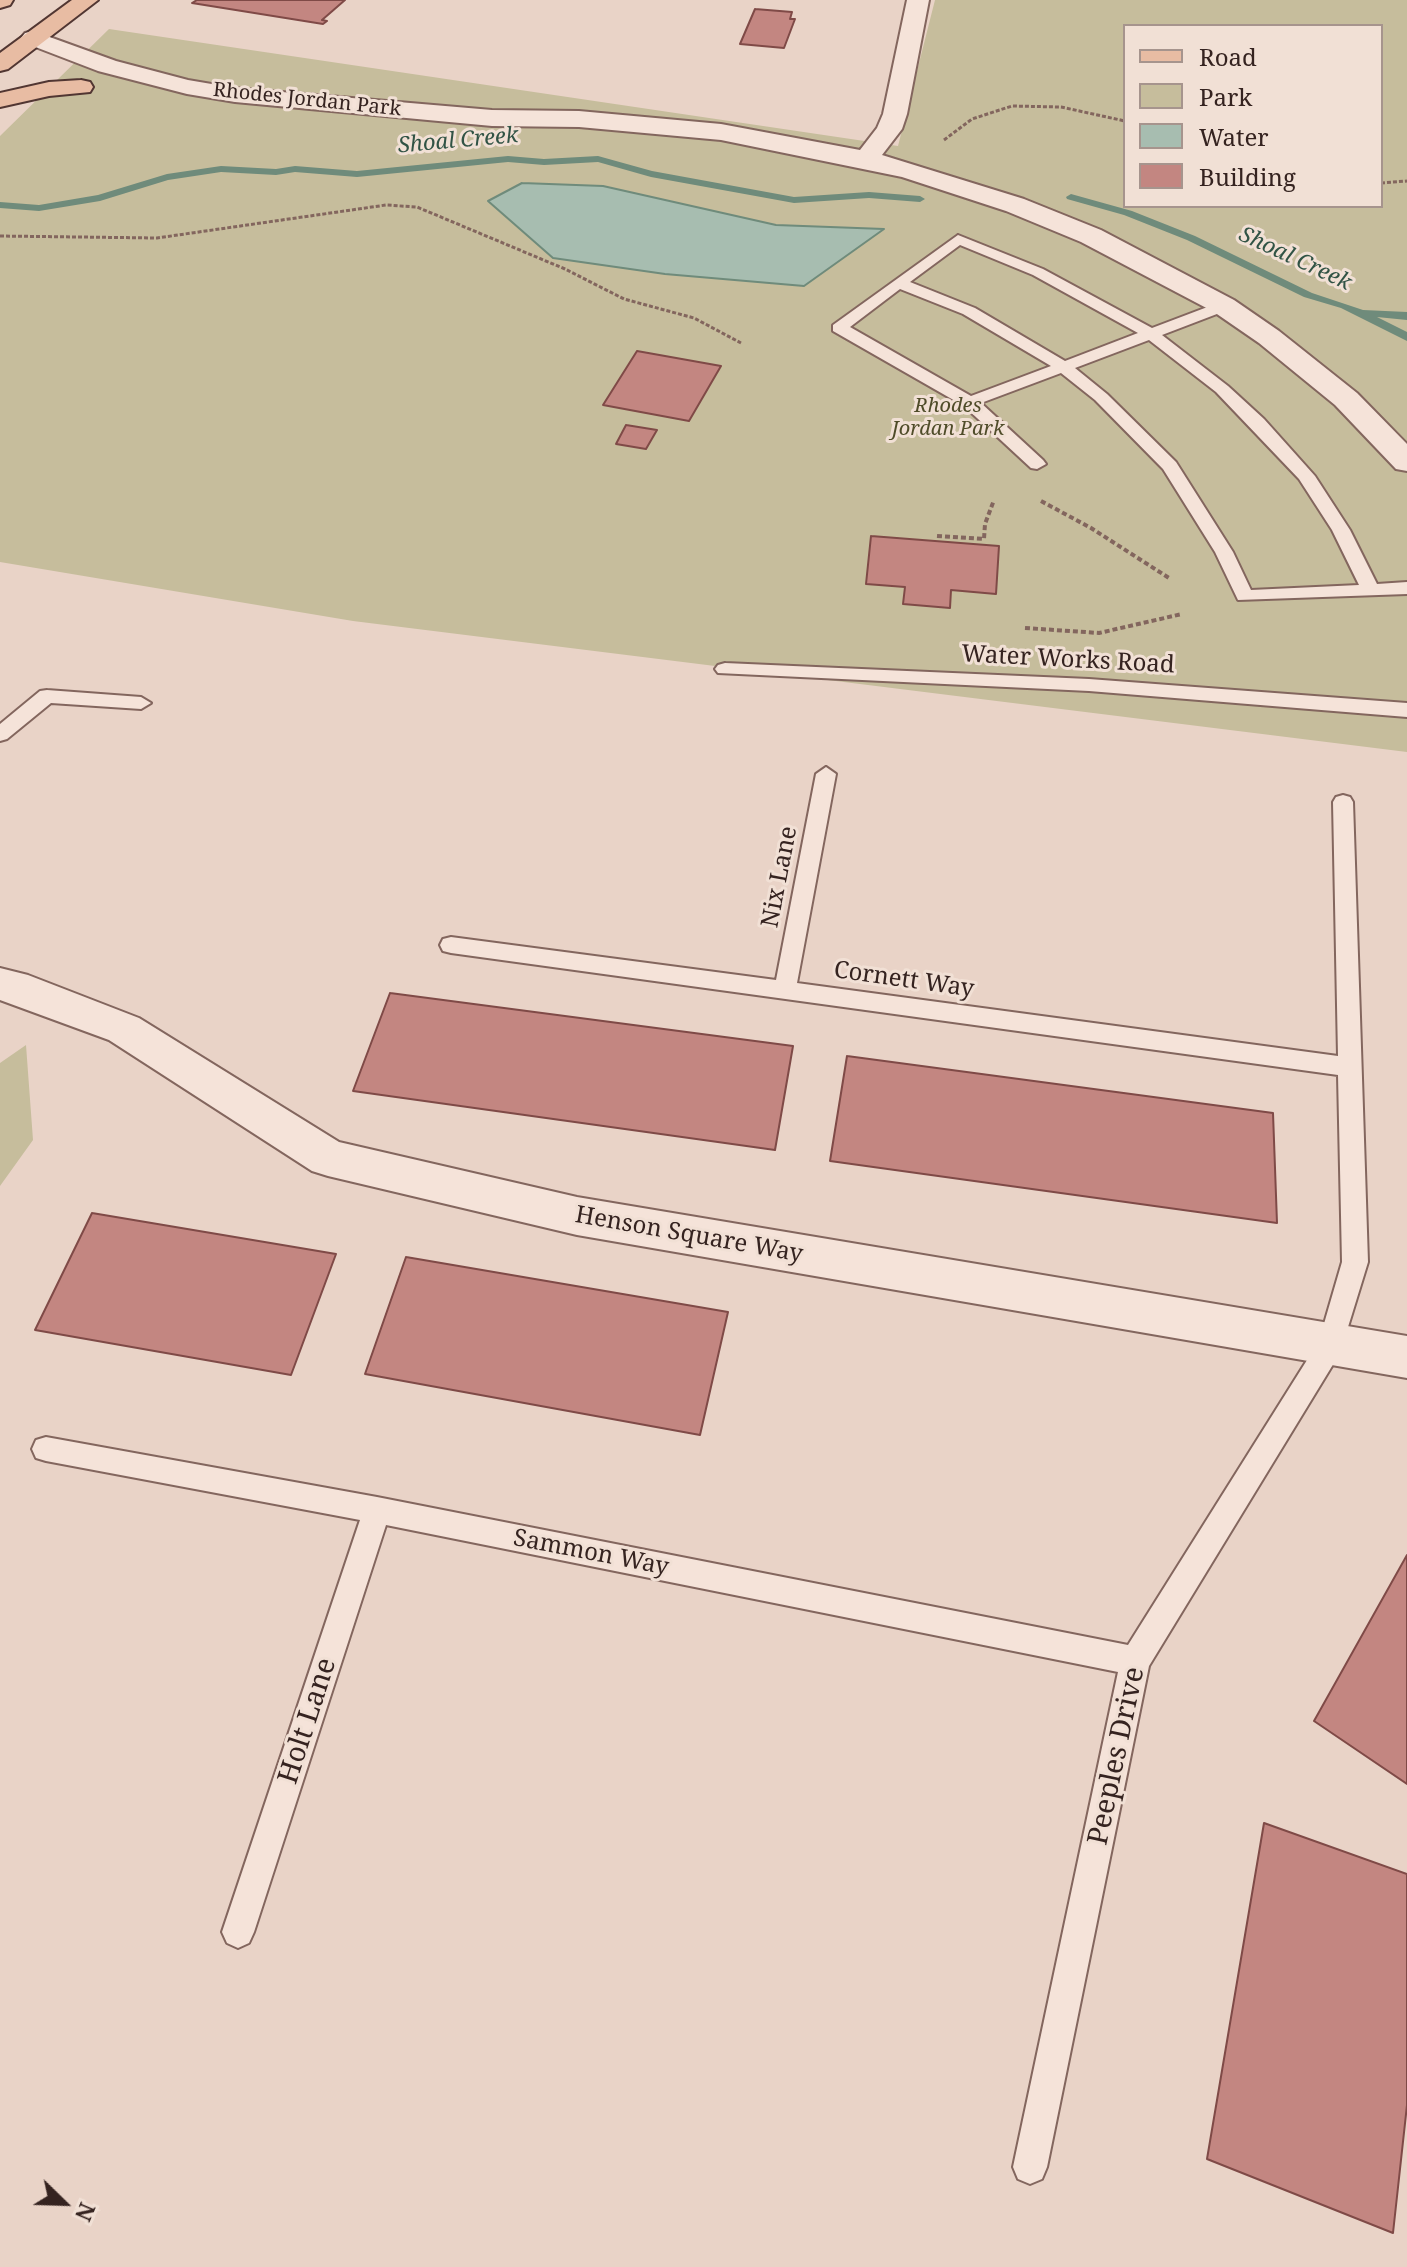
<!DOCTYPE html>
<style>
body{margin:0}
#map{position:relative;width:1407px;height:2267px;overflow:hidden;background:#e9d3c7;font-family:"Noto Serif",serif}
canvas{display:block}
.legend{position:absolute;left:1123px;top:24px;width:260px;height:184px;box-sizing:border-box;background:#f1e0d5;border:2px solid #a6948d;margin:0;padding:10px 14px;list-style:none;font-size:24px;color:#352320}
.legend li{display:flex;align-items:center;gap:16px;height:40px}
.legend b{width:40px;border:2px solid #a6948d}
.north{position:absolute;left:24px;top:2163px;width:80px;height:80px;-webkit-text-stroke:6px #f1e0d5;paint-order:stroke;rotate:113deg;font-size:22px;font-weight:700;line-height:32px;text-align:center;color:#352320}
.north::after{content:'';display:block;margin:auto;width:28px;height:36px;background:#352320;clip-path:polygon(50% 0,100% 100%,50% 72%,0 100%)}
</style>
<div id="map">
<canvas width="1407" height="2267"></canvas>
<ul class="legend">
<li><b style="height:10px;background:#e8bca3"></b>Road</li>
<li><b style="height:22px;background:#c6bd9c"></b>Park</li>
<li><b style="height:22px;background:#a7bdb0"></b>Water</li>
<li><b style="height:22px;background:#c38681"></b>Building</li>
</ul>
<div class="north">N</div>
</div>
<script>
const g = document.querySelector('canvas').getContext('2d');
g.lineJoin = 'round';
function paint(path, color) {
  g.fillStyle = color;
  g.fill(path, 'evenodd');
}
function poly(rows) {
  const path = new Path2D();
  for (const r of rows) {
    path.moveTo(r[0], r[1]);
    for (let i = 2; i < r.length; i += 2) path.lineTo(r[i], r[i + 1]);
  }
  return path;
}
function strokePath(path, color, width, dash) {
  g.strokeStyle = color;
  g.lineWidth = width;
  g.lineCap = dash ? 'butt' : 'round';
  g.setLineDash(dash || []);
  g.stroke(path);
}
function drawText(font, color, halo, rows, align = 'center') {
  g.font = font + ' "Noto Serif",serif';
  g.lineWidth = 6;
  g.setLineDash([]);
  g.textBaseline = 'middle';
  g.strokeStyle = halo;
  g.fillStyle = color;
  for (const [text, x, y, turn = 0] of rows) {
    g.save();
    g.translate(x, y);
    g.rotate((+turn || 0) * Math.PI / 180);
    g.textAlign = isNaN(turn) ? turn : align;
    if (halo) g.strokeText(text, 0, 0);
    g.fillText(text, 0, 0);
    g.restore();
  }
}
paint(poly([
 [935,0,1407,0,1407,752,353,621,0,562,0,136,109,29,898,146],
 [1125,26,1381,26,1381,206,1125,206],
 [26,1045,33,1140,0,1186,0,1063]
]), '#c6bd9c');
const water = poly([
 [522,183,603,186,776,225,884,229,804,286,665,274,553,258,488,201,522,183]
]);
paint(water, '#a7bdb0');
strokePath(water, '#6f8b7b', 2);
paint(poly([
 [508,156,544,159,598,156,652,171,794,197,869,192,920,196,925,199,920,202,869,198,794,203,651,177,598,162,544,165,508,162,357,177,295,172,276,175,221,172,168,180,100,201,39,211,0,208,0,202,39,205,98,195,167,174,221,166,276,169,295,166,357,171,508,156],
 [1071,194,1132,211,1195,236,1312,293,1363,310,1407,312,1407,320,1377,317,1407,332,1407,341,1341,308,1304,297,1187,240,1124,215,1067,199,1066,197,1071,194]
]), '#6f8b7b');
const building = poly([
 [197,0,345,0,322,20,327,21,323,24,192,3,197,0],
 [755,9,792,12,790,19,795,19,784,48,740,44,755,9],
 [637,351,721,366,689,421,603,405,637,351],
 [626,425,657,430,646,449,616,444,626,425],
 [871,536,999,546,996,594,951,590,950,608,903,604,905,587,866,584,871,536],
 [390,993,793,1046,775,1150,353,1091,390,993],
 [847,1056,1273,1113,1277,1223,830,1161,847,1056],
 [92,1213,336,1254,291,1375,35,1330,92,1213],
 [406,1257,728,1312,700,1435,365,1374,406,1257],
 [1407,1555,1407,1784,1314,1721,1407,1555],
 [1264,1823,1407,1874,1407,2105,1393,2233,1207,2159,1264,1823]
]);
paint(building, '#c38681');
strokePath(building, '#7f4a47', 2);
const service = poly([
 [958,235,1043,269,1152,328,1218,303,1230,303,1230,309,1162,335,1228,386,1264,419,1315,476,1350,530,1377,584,1407,582,1407,594,1238,600,1215,552,1163,469,1095,400,1061,373,981,403,1043,460,1046,464,1037,469,1031,468,964,406,833,331,833,325,958,235],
 [960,245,1033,275,1138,333,1065,361,975,308,910,282,960,245],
 [900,289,963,314,1051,366,971,396,850,327,900,289],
 [1149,340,1216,392,1299,479,1332,530,1359,585,1251,590,1233,552,1176,462,1107,394,1075,368,1149,340],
 [725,663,1089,679,1407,703,1407,717,1089,691,718,673,715,669,718,665,725,663],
 [47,690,141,697,151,703,141,709,51,703,7,739,0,741,0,724,40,691,47,690],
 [826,767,836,774,797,983,1338,1056,1333,802,1336,797,1343,795,1350,797,1353,802,1368,1262,1340,1353,1149,1666,1047,2167,1042,2179,1030,2184,1018,2179,1013,2167,1118,1672,386,1525,254,1932,249,1943,238,1948,227,1943,222,1932,360,1520,46,1461,36,1458,32,1449,36,1440,46,1437,377,1497,1128,1645,1319,1341,1342,1262,1338,1075,451,953,443,951,440,945,443,939,451,937,776,980,816,774,826,767]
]);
const minor = poly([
 [907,0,929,0,907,114,902,129,882,155,1024,199,1101,230,1234,300,1279,331,1357,393,1407,444,1407,471,1396,469,1335,405,1259,343,1214,312,1081,242,1006,211,902,177,721,140,579,127,492,126,235,102,187,94,98,71,25,43,21,38,25,33,33,31,116,61,188,80,235,88,492,110,579,111,721,124,860,150,877,128,883,114,907,0],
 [0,968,28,975,139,1018,339,1142,577,1197,1407,1336,1407,1378,577,1235,328,1176,312,1171,109,1040,0,1000,0,968]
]);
const primary = poly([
 [0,0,13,0,10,5,0,8,0,0],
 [72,0,98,0,8,69,0,71,0,53,72,0],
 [81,80,90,82,93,87,90,92,49,96,0,107,0,93,49,82,81,80]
]);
strokePath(service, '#83665e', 4);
strokePath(minor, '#83665e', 4);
strokePath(primary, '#513632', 4);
strokePath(poly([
 [944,140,972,119,1012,106,1061,107,1125,121],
 [1381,183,1407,181],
 [0,236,157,238,386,205,417,207,565,269,624,299,694,318,741,343]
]), '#83665e', 3, [4, 2]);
strokePath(poly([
 [1041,501,1091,528,1169,578],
 [937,536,984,539,985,524,994,500],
 [1025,628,1099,633,1182,614]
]), '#83665e', 4, [5, 3]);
paint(service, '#f5e3d9');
paint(minor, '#f5e3d9');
paint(primary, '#e8bca3');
drawText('20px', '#352320', '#f1e0d5', [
 ["Rhodes Jordan Park",307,100,6]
]);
drawText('italic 20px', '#4f4c29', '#f1e0d5', [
 ["Rhodes",948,406],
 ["Jordan Park",948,429]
]);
drawText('italic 22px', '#315345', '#f1e0d5', [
 ["Shoal Creek",458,141,-5],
 ["Shoal Creek",1295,259,25]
]);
drawText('24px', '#352320', '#f1e0d5', [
 ["Water Works Road",1068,660,3],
 ["Nix Lane",780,877,-79],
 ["Cornett Way",904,980,8],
 ["Henson Square Way",689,1235,10],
 ["Sammon Way",591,1553,11]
]);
drawText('28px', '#352320', '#f1e0d5', [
 ["Holt Lane",308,1721,-72],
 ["Peeples Drive",1117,1756,-78]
]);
</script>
